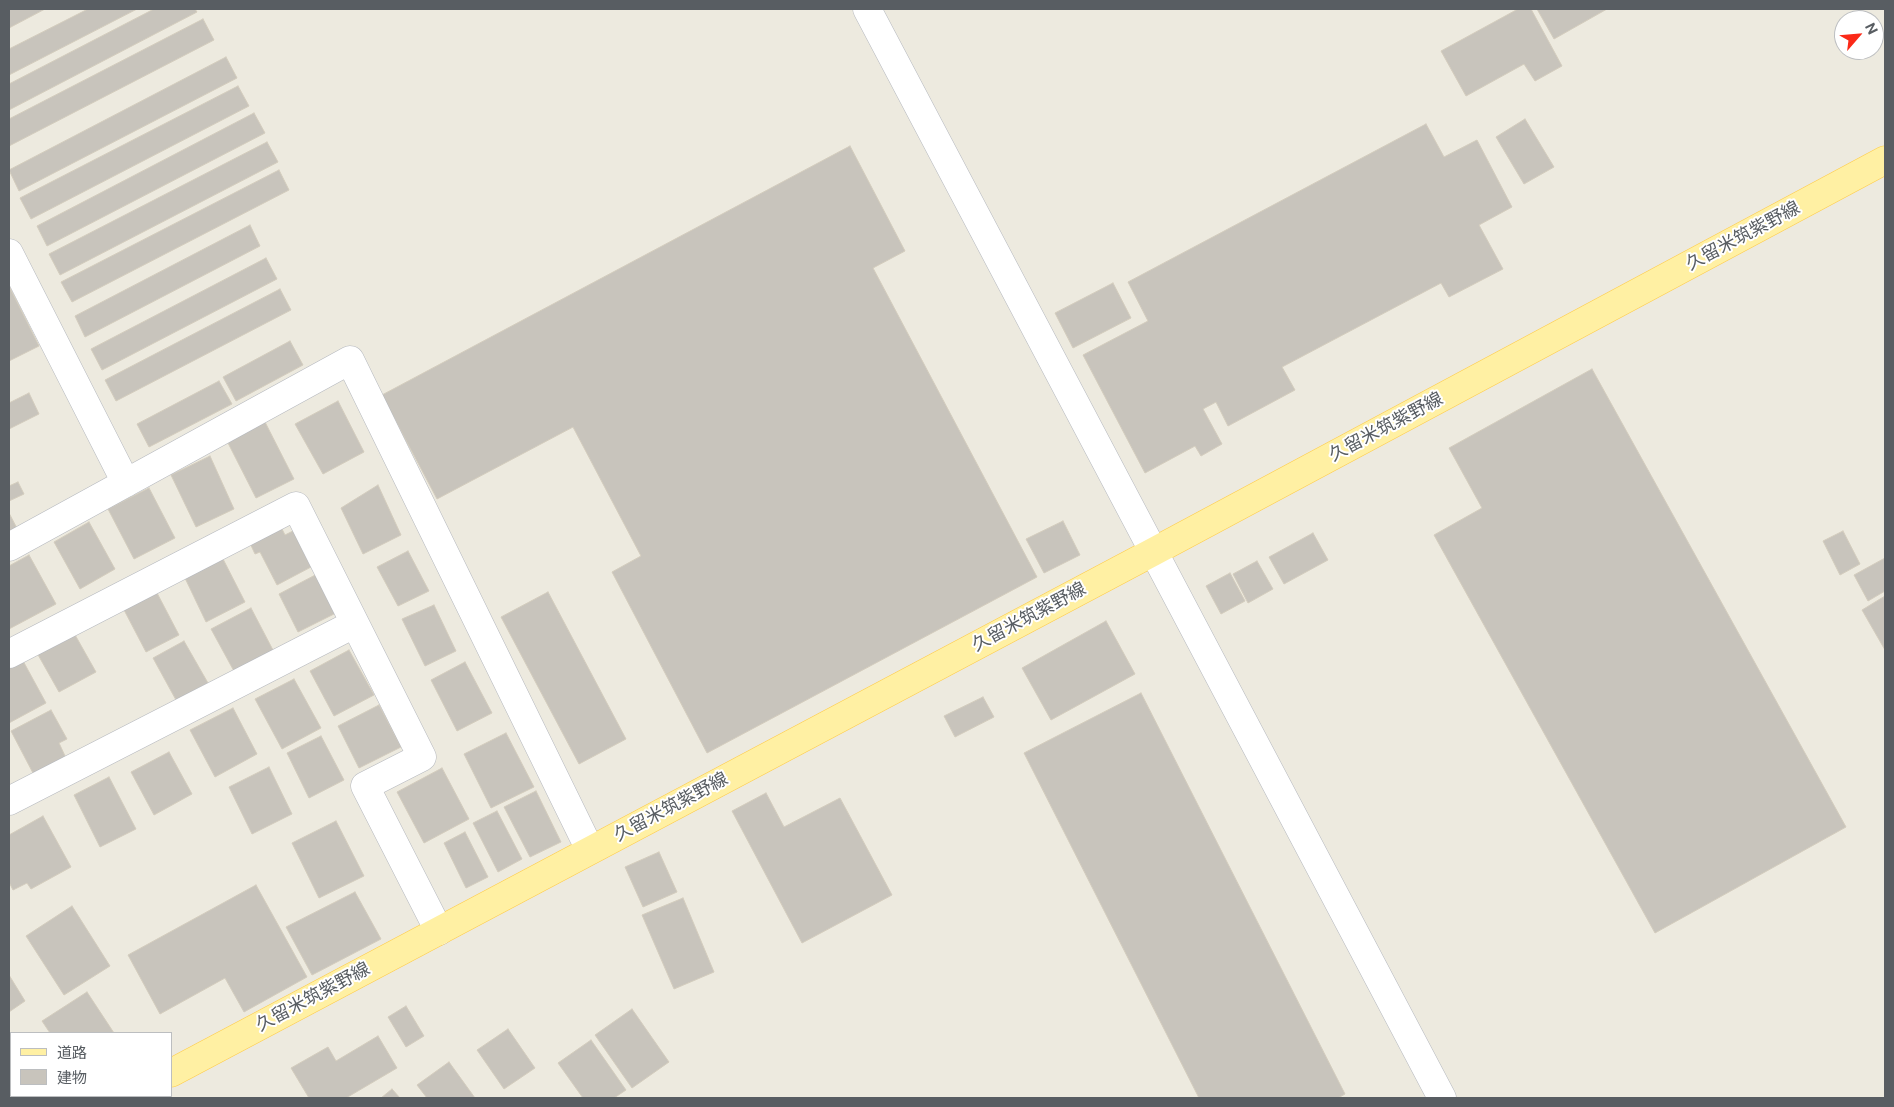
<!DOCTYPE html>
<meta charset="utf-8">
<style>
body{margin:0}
#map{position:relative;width:1894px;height:1107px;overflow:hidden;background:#edeadf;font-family:"Public Sans","Noto Sans JP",sans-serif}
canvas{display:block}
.frame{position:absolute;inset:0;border:10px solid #585d62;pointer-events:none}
.legend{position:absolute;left:10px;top:1032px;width:162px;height:65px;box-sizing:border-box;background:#fff;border:1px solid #bcbec0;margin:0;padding:6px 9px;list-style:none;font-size:15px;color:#585d62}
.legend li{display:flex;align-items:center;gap:10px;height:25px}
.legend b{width:25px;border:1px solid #bcbec0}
.north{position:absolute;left:1834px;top:10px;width:50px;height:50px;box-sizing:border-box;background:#fff;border:1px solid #bcbec0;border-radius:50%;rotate:63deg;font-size:14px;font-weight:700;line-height:20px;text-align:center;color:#585d62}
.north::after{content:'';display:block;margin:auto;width:18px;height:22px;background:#fb2918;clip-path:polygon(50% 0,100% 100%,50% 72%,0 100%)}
</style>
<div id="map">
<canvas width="1894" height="1107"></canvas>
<div class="frame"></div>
<ul class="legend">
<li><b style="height:6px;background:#fff0a3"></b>道路</li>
<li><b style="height:14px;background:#c8c4bc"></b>建物</li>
</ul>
<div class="north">N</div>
</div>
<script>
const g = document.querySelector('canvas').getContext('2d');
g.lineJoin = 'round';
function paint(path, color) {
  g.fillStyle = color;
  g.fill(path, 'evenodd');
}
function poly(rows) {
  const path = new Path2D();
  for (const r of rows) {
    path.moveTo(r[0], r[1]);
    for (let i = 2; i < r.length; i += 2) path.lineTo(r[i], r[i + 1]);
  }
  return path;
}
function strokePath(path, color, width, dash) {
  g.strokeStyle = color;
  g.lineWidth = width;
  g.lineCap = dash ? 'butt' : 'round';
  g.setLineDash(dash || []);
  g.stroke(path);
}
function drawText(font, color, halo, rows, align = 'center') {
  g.font = font + ' "Public Sans","Noto Sans JP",sans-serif';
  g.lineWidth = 4;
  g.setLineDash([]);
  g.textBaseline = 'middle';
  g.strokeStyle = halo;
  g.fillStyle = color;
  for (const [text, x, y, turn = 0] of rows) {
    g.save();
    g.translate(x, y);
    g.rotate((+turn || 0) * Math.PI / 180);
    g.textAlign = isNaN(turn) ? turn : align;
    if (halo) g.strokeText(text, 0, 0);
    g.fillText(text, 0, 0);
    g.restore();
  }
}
const building = poly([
 [9,9,45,9,9,28,9,9],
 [88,9,137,9,9,75,9,49,88,9],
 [154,9,195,9,197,12,9,110,9,84,154,9],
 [1518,9,1531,9,1562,66,1535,81,1524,64,1466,96,1441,51,1518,9],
 [1537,9,1607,9,1554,39,1537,9],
 [203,19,214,40,9,146,9,119,203,19],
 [226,57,237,78,19,191,9,170,226,57],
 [238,86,249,106,31,219,20,198,238,86],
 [254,113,265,133,47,246,37,226,254,113],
 [1525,119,1554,167,1524,184,1496,137,1525,119],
 [1426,124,1444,157,1477,140,1512,207,1479,225,1503,269,1449,297,1441,283,1282,367,1295,390,1228,426,1216,402,1203,409,1222,444,1201,456,1195,446,1145,473,1083,355,1148,321,1128,282,1426,124],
 [267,142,278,162,60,275,49,254,267,142],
 [850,146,905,251,873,268,1037,577,707,753,612,572,641,556,573,427,437,499,382,395,850,146],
 [279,170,289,190,72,302,61,282,279,170],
 [250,225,260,246,85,337,75,316,250,225],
 [266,258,277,279,102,370,91,349,266,258],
 [1113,283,1131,318,1073,348,1055,313,1113,283],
 [9,286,39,346,9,361,9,286],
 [280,289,291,310,116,401,105,380,280,289],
 [290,341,303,365,236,401,223,377,290,341],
 [1592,369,1846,827,1655,933,1434,535,1482,508,1449,448,1592,369],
 [219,381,232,404,149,447,137,424,219,381],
 [29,393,39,414,9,429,9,403,29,393],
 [338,401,364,452,323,474,295,424,338,401],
 [265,422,294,479,256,498,227,441,265,422],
 [210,456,234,509,196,527,171,475,210,456],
 [18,482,24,494,9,501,9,486,18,482],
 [378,485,401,535,363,554,341,508,378,485],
 [149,488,175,538,134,559,108,509,149,488],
 [9,513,20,534,9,540,9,513],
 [1063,521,1080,555,1044,573,1026,539,1063,521],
 [89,522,115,569,80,589,54,542,89,522],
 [279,523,285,535,293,531,311,567,277,585,260,552,255,554,248,539,279,523],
 [1843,531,1860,564,1840,575,1823,541,1843,531],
 [1313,533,1328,560,1284,584,1269,557,1313,533],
 [408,551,429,591,398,606,377,567,408,551],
 [29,555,56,604,9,629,9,566,29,555],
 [222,557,245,602,206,622,184,576,222,557],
 [1885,558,1885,591,1868,601,1854,575,1885,558],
 [1257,561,1273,589,1248,603,1233,574,1257,561],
 [321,572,340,611,298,632,279,594,321,572],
 [1230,573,1245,601,1221,614,1206,586,1230,573],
 [156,591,179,635,146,652,123,608,156,591],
 [548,592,626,739,579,764,501,617,548,592],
 [1885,596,1885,650,1862,610,1885,596],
 [434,605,456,651,425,666,402,619,434,605],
 [251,608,274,652,235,673,211,629,251,608],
 [1106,621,1135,674,1051,720,1022,668,1106,621],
 [74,633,96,672,59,692,37,653,74,633],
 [184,641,208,683,176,700,153,658,184,641],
 [349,650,374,695,334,716,310,671,349,650],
 [22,659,46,703,9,723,9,666,22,659],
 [465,662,492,713,457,731,431,680,465,662],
 [294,679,321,728,282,749,255,699,294,679],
 [1141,693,1345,1094,1338,1098,1199,1098,1024,753,1141,693],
 [983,697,994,717,955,737,944,716,983,697],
 [379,705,401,747,359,768,338,726,379,705],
 [233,708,257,754,215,777,190,730,233,708],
 [51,710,67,739,59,743,66,758,34,775,11,731,51,710],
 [506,733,534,787,491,808,464,754,506,733],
 [321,736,344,780,309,798,287,753,321,736],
 [169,752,192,794,154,815,131,772,169,752],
 [269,767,292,814,252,834,229,787,269,767],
 [442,768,469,819,424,843,397,792,442,768],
 [109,777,136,829,100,847,74,795,109,777],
 [536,791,561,842,530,857,504,807,536,791],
 [766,793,784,827,840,798,892,895,802,943,732,811,766,793],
 [497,811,522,859,498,872,473,823,497,811],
 [43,816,71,867,31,889,27,883,13,890,9,882,9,835,43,816],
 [336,821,364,876,319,898,292,843,336,821],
 [465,832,488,877,466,888,444,843,465,832],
 [659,852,677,892,643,907,625,867,659,852],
 [256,885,307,977,244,1012,225,978,160,1014,128,955,256,885],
 [355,892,381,939,312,975,286,927,355,892],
 [683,898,714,972,674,989,642,915,683,898],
 [72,906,110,966,64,995,26,936,72,906],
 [9,975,25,1001,9,1012,9,975],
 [87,992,114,1033,50,1033,42,1021,87,992],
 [406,1006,424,1036,406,1047,388,1017,406,1006],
 [632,1009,669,1062,632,1088,595,1035,632,1009],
 [508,1029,535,1068,504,1089,477,1050,508,1029],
 [11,1034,11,1082,9,1084,9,1035,11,1034],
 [378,1036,397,1068,346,1098,309,1098,291,1068,328,1047,336,1061,378,1036],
 [591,1040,626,1090,614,1098,583,1098,558,1063,591,1040],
 [449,1062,475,1098,427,1098,417,1085,449,1062],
 [392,1089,400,1098,381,1098,392,1089]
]);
paint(building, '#c8c4bc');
strokePath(building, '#d3ccbd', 1);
const minor = poly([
 [9,253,126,483],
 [9,547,350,360,590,850],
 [9,654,296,506,422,757,365,786,439,931],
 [9,801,354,624]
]);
const tertiary = poly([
 [867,9,1442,1098]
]);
const primary = poly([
 [171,1073,1153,552,1885,160],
 [123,1098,128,1096]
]);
strokePath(minor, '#b5b8be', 29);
strokePath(tertiary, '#b5b8be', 29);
strokePath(primary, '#ffcb47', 29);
strokePath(minor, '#fff', 28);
strokePath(tertiary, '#fff', 28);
strokePath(primary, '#fff0a3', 28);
drawText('18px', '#585d62', '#fff', [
 ["久留米筑紫野線",1743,236,-28],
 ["久留米筑紫野線",1386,427,-28],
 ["久留米筑紫野線",1029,617,-28],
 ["久留米筑紫野線",671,807,-28],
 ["久留米筑紫野線",313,997,-28]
]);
</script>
